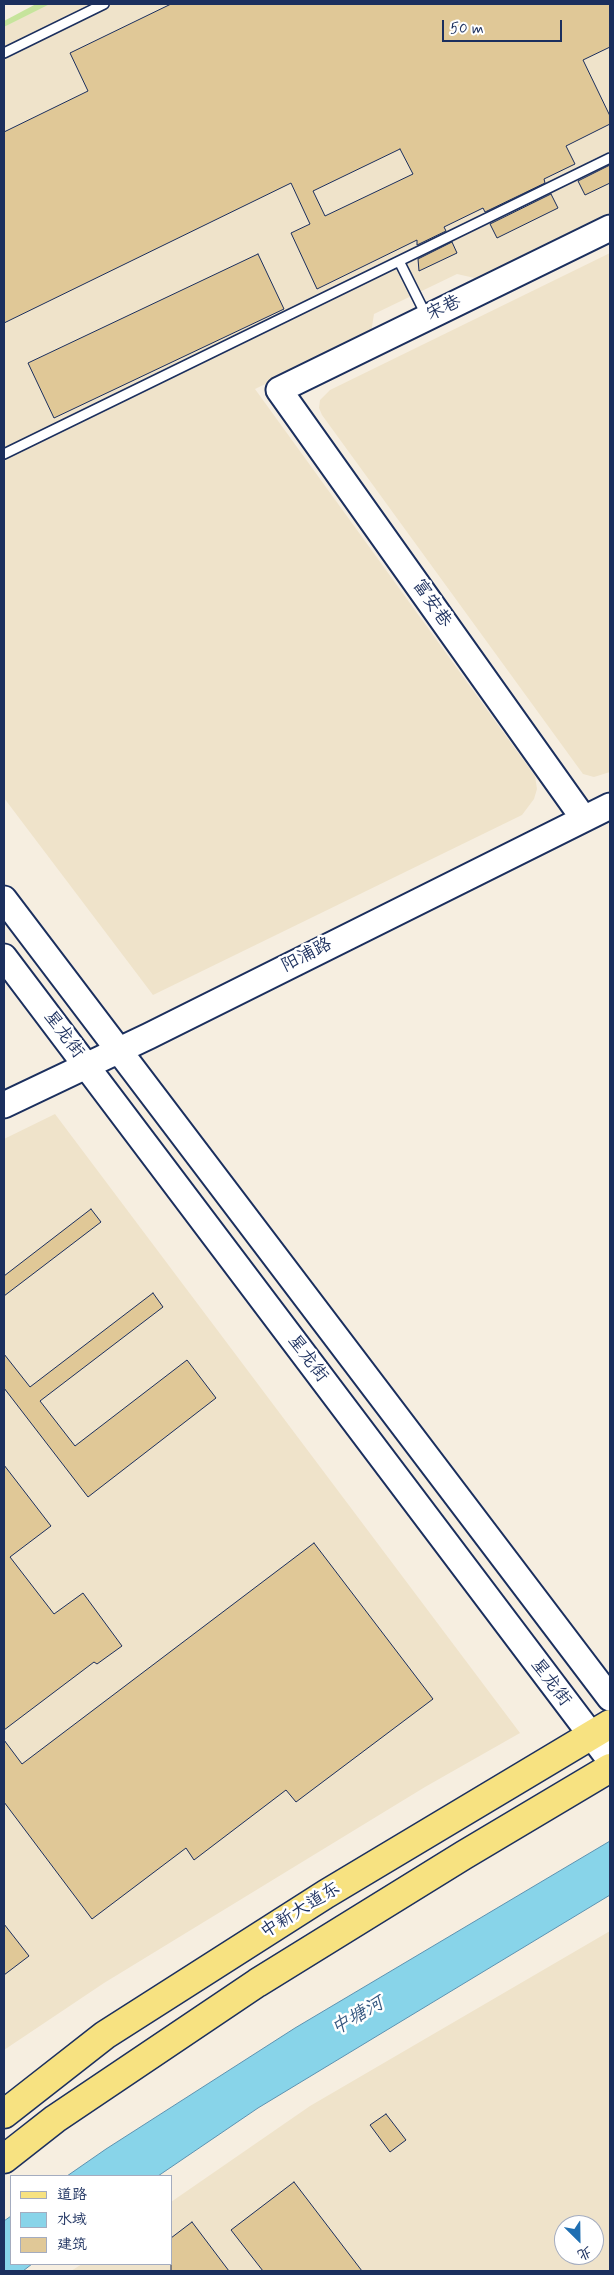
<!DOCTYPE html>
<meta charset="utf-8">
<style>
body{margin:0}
#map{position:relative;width:614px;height:2275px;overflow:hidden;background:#f6eee0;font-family:Mynerve,"LXGW WenKai TC",sans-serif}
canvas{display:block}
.frame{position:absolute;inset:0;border:5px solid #1b2f5e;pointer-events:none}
.legend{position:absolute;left:10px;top:2175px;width:162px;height:90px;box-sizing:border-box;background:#fff;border:1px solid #a4acbf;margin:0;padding:6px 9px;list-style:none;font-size:15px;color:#1b2f5e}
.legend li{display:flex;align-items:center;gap:10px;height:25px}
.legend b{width:25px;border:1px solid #a4acbf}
.north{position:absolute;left:554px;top:2215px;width:50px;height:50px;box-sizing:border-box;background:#fff;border:1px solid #a4acbf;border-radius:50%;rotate:157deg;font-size:14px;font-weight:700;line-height:20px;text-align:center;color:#1b2f5e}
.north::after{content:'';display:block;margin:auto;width:18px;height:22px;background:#1f6fb2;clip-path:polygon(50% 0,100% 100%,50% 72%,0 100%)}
.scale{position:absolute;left:442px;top:20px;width:120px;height:22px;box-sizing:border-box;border:2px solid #1b2f5e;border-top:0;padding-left:6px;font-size:15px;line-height:18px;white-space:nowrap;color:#1b2f5e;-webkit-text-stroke:4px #fff;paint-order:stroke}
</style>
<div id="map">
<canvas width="614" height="2275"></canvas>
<div class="frame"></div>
<ul class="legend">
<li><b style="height:6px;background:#f7e281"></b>道路</li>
<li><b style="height:14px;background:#88d4e9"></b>水域</li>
<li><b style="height:14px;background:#e0c897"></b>建筑</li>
</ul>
<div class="north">北</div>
<div class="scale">50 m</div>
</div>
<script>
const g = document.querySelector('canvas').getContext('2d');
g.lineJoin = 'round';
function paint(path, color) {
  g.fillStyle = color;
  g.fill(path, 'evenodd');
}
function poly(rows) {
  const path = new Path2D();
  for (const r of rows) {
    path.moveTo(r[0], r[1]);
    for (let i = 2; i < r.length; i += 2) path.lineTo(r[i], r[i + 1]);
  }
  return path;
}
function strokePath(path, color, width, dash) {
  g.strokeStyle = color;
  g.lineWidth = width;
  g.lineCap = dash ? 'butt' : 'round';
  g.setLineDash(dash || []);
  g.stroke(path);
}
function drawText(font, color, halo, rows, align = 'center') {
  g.font = font + ' Mynerve,"LXGW WenKai TC",sans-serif';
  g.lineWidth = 5;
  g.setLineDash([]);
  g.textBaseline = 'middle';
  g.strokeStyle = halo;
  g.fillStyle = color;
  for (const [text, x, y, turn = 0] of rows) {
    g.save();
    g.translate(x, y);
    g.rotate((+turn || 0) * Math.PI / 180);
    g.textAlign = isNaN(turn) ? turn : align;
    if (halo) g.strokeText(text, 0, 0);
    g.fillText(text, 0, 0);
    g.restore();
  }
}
paint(poly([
 [50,4,610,4,610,214,479,279,457,274,374,314,371,333,255,389,535,776,537,789,534,799,522,815,153,995,4,798,4,27],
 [610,253,610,772,594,777,583,774,322,415,319,408,320,400,330,390],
 [55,1114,520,1733,425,1787,104,1983,4,2050,4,1139],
 [610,1931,610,2271,71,2271,82,2264,171,2264,171,2202,310,2106],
 [564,2225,594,2225,594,2255,564,2255]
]), '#efe3ca');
paint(poly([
 [36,4,50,4,4,27,4,21]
]), '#c6e49c');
const water = poly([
 [610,1841,610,1895,258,2108,158,2176,67,2176,106,2149,295,2028,610,1841],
 [11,2216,11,2264,32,2264,23,2271,4,2271,4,2221,11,2216]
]);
paint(water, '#88d4e9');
strokePath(water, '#5c92b1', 1);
const building = poly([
 [171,4,610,4,610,47,583,60,610,116,610,124,566,146,575,164,544,179,545,183,485,212,483,208,444,227,446,231,417,245,417,240,317,289,291,233,310,224,291,183,4,323,4,132,88,91,70,53,171,4],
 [400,149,413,174,325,216,313,191,400,149],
 [610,165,610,183,585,195,578,181,610,165],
 [551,194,558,208,497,238,490,224,551,194],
 [452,242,457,253,419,271,418,259,452,242],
 [258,254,284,309,54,418,28,363,258,254],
 [91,1209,101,1222,4,1296,4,1276,91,1209],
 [153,1293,163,1307,40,1401,75,1446,187,1360,216,1398,88,1497,4,1388,4,1354,30,1387,153,1293],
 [4,1465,51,1526,10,1557,54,1614,83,1593,122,1646,97,1664,94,1662,4,1730,4,1465],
 [314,1543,433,1699,296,1802,286,1790,194,1860,186,1848,92,1919,4,1802,4,1740,22,1764,314,1543],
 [4,1924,29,1956,4,1975,4,1924],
 [386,2114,406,2140,390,2152,370,2125,386,2114],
 [294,2182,362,2271,263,2271,231,2230,294,2182],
 [192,2222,229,2271,171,2271,171,2238,192,2222]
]);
paint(building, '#e0c897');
strokePath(building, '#1b2f5e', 1);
const lane = poly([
 [4,53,104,4],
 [399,261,427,317],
 [4,454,610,158]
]);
const secondary = poly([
 [584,819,279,390,610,228],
 [4,899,610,1698],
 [4,957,610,1760],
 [4,1105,149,1036,610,806]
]);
const primary = poly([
 [4,2114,105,2035,326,1894,610,1724],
 [4,2159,55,2119,257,1983,464,1855,610,1768]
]);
strokePath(lane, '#1b2f5e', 12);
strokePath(secondary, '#1b2f5e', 29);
strokePath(primary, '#1b2f5e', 31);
strokePath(lane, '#fff', 9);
strokePath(secondary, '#fff', 25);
strokePath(primary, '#f7e281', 28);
drawText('18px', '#1b2f5e', '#fff', [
 ["宋巷",444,309,-26],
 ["富安巷",431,604,55],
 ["阳浦路",307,956,-27],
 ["星龙街",63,1035,53],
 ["星龙街",307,1359,53],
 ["星龙街",550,1683,53],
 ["中新大道东",301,1911,-32]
]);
drawText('italic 19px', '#365881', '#fff', [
 ["中塘河",358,2017,-30]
]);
</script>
